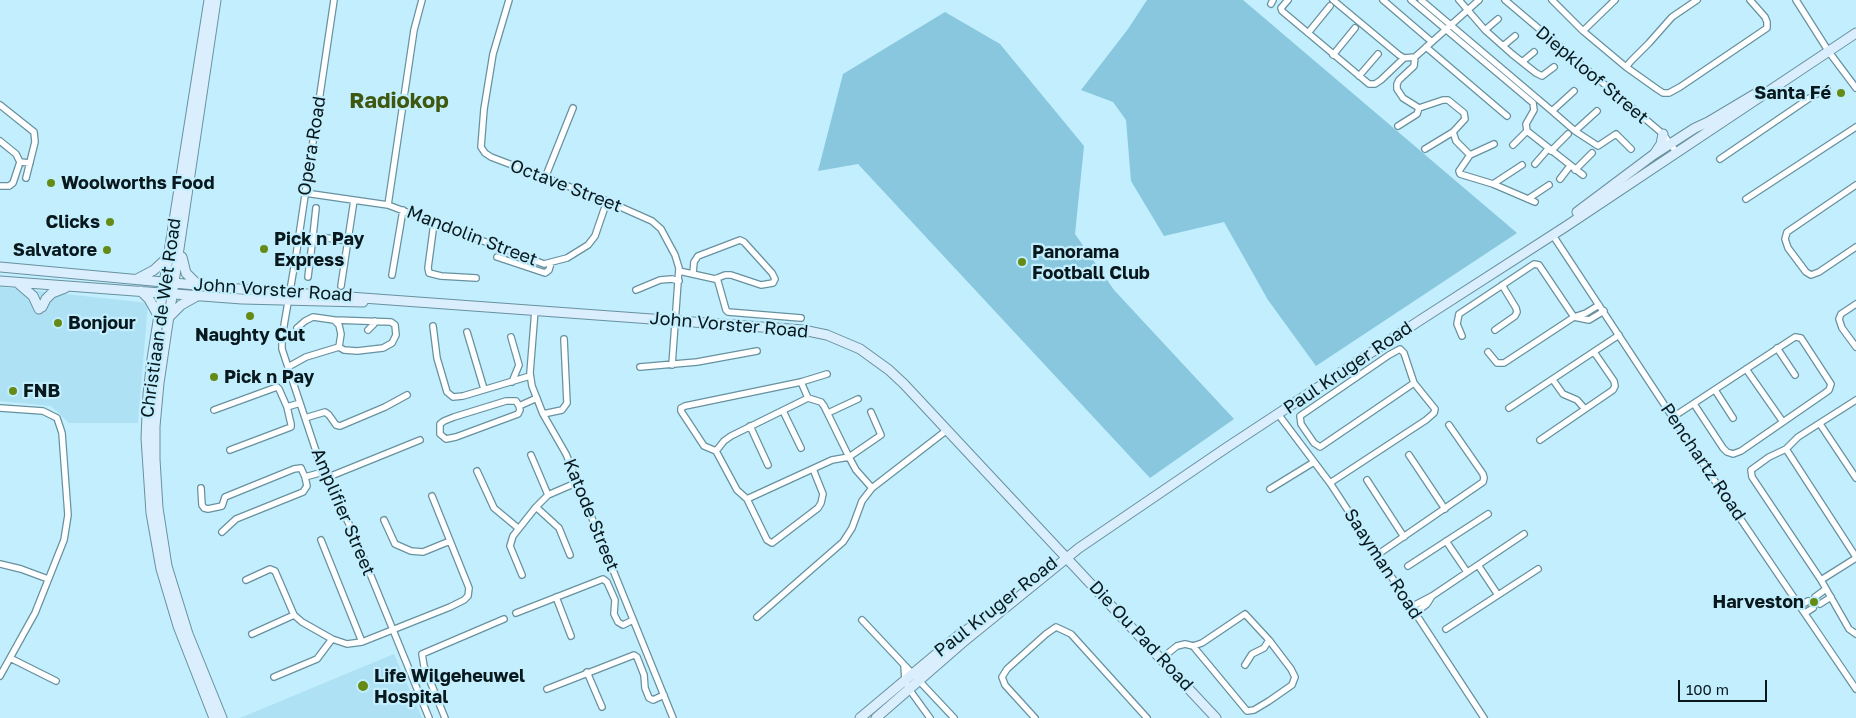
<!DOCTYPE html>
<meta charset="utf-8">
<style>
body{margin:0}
#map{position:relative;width:1856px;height:718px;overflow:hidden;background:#c2eefd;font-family:"Golos Text",sans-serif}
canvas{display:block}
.scale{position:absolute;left:1678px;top:680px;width:89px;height:22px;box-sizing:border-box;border:2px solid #08181d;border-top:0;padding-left:6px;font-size:15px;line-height:18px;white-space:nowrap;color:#08181d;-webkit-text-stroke:4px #c2eefd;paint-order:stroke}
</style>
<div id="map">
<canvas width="1856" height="718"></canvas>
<div class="scale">100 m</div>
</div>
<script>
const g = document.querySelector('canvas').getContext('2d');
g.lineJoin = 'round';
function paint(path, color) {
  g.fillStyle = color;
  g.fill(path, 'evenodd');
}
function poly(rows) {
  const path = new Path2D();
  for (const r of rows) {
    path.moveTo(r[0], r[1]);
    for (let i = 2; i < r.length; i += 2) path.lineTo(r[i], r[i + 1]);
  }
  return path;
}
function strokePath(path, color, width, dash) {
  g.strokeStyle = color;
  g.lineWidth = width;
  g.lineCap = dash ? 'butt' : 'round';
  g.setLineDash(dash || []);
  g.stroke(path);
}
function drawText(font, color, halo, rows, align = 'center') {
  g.font = font + ' "Golos Text",sans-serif';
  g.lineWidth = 4.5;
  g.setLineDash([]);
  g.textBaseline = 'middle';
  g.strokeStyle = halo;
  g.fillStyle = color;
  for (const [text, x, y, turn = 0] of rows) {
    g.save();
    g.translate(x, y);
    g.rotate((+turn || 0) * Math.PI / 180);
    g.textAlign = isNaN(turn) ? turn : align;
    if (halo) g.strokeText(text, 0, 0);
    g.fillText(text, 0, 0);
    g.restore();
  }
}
paint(poly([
 [0,287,148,303,138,423,69,423,51,406,0,401],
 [394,654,422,718,240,718]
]), '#aee1f4');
paint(poly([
 [1147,0,1243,0,1517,233,1316,366,1268,300,1224,222,1164,236,1131,181,1126,120,1113,102,1081,90,1128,29],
 [945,12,1000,44,1084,146,1075,234,1114,290,1234,419,1150,478,858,164,818,171,843,74]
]), '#88c7dd');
const street = poly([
 [334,0,296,256,282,337,282,349,323,472,353,532,429,718],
 [509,0,493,54,484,109,481,147,485,153,491,157,607,201,652,221,661,229,675,255,679,268,672,365],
 [1288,0,1281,8,1282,11,1369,84,1375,84,1381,80,1404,58],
 [1333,0,1399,55,1404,58,1415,57,1479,0],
 [1383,0,1432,42],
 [1411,0,1533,103,1534,110,1526,124,1527,131,1583,175],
 [1421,0,1552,111,1574,91],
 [1459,0,1485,30,1512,54,1536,73,1542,76,1554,67],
 [1505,0,1663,134,1677,153],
 [1552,0,1583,31,1626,67,1657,89,1663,93,1669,93,1680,87,1767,28,1767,22,1765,17,1750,0],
 [1796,0,1829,52,1856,88],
 [1271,4,1273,0],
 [1485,30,1498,19],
 [1583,31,1615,0],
 [1308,33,1330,6],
 [1503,46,1515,36],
 [1426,47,1507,116],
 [1333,55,1355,28],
 [1415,57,1414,66,1399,80,1397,84,1397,89,1403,98,1419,108,1443,100,1448,100,1464,113,1465,119,1453,132,1456,141,1470,155,1459,171,1460,174,1493,184,1535,202],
 [1522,62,1534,52],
 [1626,67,1631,61,1649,43,1672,17,1697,0],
 [1359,76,1378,54],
 [0,105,34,132,35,142,26,178],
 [1552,111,1575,131,1597,111],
 [1398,126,1417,114,1419,108],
 [1575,131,1598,146,1616,134,1631,149],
 [0,141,16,154,20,162],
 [1513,145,1527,131],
 [1425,149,1453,132],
 [1551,151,1568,134],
 [1470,155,1494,144],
 [1720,159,1814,95,1827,89],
 [1535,164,1548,149],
 [1575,170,1592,153],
 [545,178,573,108],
 [1560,179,1570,166],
 [1493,184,1522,165],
 [1856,185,1787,232,1785,239,1788,248,1806,272,1811,275,1819,272,1856,247],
 [0,186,9,186,13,183,20,162,30,163],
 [305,193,388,205,544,264,567,258,588,245,595,236,607,201],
 [1528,199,1549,185],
 [1746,199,1856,127],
 [388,205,414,30,422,0],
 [434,223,428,268,429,273,441,276,476,278],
 [1552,234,1708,471,1856,689],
 [313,236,316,208],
 [497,257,545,273,549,270,551,263],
 [679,271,715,279,725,275,731,275,761,285,773,283,775,279,772,273,744,242,740,240,698,256,694,262,693,273],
 [392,275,403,210],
 [308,277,313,236,348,241],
 [717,278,726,310,728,312,801,318],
 [341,286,354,200],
 [636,290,660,280,672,279,679,281],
 [1856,304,1841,314,1839,319,1842,328,1856,347],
 [535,310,530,373,532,386,543,414,566,454,673,718],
 [433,326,437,358,447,392,453,397,463,396,530,376],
 [297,328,305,321,313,317,334,320,339,325,341,334,339,347],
 [368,330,374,324,375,321],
 [1495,330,1515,316,1517,312,1516,308,1502,285],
 [467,332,484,389],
 [1462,336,1457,324,1459,314,1534,264,1539,265,1574,317,1589,320,1604,311],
 [511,337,519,365,512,382],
 [1777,348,1795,375],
 [1488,352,1497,363,1504,363,1574,317,1586,313,1599,305],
 [288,367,306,357,339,347,344,350,357,351,383,348,392,343,396,335,395,325,391,322,334,320],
 [640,367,697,362,757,351],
 [1746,369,1783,422],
 [827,374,801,382,685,406,681,408,681,411,704,446,716,451,737,490,747,499,832,460,849,457,881,435,871,412],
 [1553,380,1563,394,1577,400,1585,409],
 [801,382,808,398,821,402,824,406,849,457,856,470,872,488],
 [1715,390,1733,418],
 [519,406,516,401,506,401,454,417,444,421,440,424,440,434,446,439,456,437,518,414,520,410,519,406,537,398],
 [0,408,43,411,57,418,62,433,68,515,64,540,35,613,0,676],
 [1509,408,1619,335],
 [214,410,277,387,279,389,287,407],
 [783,411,801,448],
 [828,413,858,399],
 [543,414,562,410,567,403,564,339],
 [1278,414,1330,483,1484,718],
 [1673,417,1795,337,1801,338,1831,384,1829,390,1825,393,1741,451,1733,454,1727,452,1723,448,1694,404],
 [305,418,325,412,329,415,336,425,340,426,385,407,407,395],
 [1820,424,1856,478],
 [750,426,768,465],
 [1540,440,1613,390,1615,386,1614,381,1594,352],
 [1786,449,1798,437,1856,400],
 [230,450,291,427,291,424,287,407,300,403],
 [716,451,724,441,731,436,808,398],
 [531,455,548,495],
 [1409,455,1445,509],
 [477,471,494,508,518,528],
 [326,478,420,440],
 [1367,480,1404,537],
 [1330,483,1426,420,1434,413,1435,409,1414,383,1404,353,1400,349,1389,355,1300,416,1301,424,1314,443,1320,447,1414,383],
 [201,488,202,505,204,508,208,509,222,506,225,497,294,469,301,468,305,477],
 [1270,489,1314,462],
 [747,499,767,540,772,543,818,508,821,503,823,494,813,469],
 [536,507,559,528,570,555],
 [384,520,395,544,411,551,423,552,450,541],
 [222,532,236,519,303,492,307,486,305,477,323,472],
 [321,540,362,642],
 [1446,541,1467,572],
 [1377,555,1483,482,1484,478,1483,474,1449,425],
 [1856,557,1786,449,1769,457,1751,470,1752,477,1821,580,1849,629,1856,634],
 [0,564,21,569,48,579],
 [1478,565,1498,595],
 [1408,566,1488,514],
 [522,575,510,546,513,536,536,507,548,495,578,482],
 [246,580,270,569,275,571,294,615,302,622,332,639,347,644,362,642,450,607,464,600,468,596,469,588,432,496],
 [1821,580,1856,558],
 [556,597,571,636],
 [1815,597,1826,589],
 [1820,604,1831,597],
 [1800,606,1808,601],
 [1411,607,1432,596,1524,534],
 [516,613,603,579,607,582,615,600,614,614,618,622,623,625,633,620],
 [1415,613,1427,604,1432,596],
 [1805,613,1813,608],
 [757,617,843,542,852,528,862,501,872,488,947,430],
 [862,620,954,718],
 [1446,629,1538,569],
 [252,634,294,615],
 [10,658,56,681],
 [1162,658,1177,646,1185,644,1193,646,1202,643,1245,614,1269,640,1291,669,1295,677,1292,685,1269,701,1254,710,1247,711,1193,646],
 [1245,665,1252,654,1264,648,1269,640],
 [904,666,905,680,909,689,930,718],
 [587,672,602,707],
 [274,677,317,659,332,639],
 [547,689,634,655,637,657,644,675,645,688,649,698,653,700,664,695],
 [445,718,424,666,422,654,504,619],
 [1035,718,1005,685,1002,677,1007,669,1046,634,1056,627,1071,634,1147,718]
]);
const secondary = poly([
 [209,0,152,359,148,394,146,438,151,513,161,569,178,626,214,718],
 [216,0,159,383,155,426,155,459,158,508,167,566,188,634,222,718],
 [1655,153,1661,144,1663,134],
 [1577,212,1653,155,1695,128,1708,122,1755,94],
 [182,257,186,273,198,285],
 [0,267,239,289,803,330,827,335,860,349,889,370,904,384,1216,718],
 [137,279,154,270,168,257],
 [0,281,242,299,363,302],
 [18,283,33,296,39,309],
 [141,291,149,299,159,317],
 [42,307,46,299,52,293,65,288],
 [169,317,181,305,197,296],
 [860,718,959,635,986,617],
 [876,718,962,643,1079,548,1226,448,1422,319,1565,227,1856,33]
]);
strokePath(street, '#68919f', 8);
strokePath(secondary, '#68919f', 11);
strokePath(street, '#fff', 5.5);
strokePath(secondary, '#daeefd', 9);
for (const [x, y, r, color] of [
 [1841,93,5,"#658b16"],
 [51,183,5,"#658b16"],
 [110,222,5,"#658b16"],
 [264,249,5,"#658b16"],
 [107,250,5,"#658b16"],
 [1022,262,5,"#658b16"],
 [250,316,5,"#658b16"],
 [58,323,5,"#658b16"],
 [214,377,5,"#658b16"],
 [13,391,5,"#658b16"],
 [1814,602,5,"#658b16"],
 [363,686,6,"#658b16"]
]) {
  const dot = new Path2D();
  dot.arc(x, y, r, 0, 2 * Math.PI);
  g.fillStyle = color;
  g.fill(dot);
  strokePath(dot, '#c2eefd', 2);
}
drawText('18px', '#08181d', '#c2eefd', [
 ["Diepkloof Street",1592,75,40],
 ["Opera Road",312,146,-81],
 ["Octave Street",566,186,21],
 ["Mandolin Street",472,236,21],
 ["John Vorster Road",273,290,4],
 ["Christiaan de Wet Road",161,318,-82],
 ["John Vorster Road",729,325,5],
 ["Paul Kruger Road",1348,368,-34],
 ["Penchartz Road",1703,462,56],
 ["Amplifier Street",343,512,67],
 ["Katode Street",591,515,68],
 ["Saayman Road",1383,564,57],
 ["Paul Kruger Road",996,607,-38],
 ["Die Ou Pad Road",1141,636,47]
]);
drawText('bold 18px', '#08181d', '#c2eefd', [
 ["Santa Fé",1831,93,"right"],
 ["Woolworths Food",61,183],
 ["Clicks",100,222,"right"],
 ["Pick n Pay",274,239],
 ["Express",274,260],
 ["Salvatore",97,250,"right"],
 ["Panorama",1032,252],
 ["Football Club",1032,273],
 ["Bonjour",68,323],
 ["Naughty Cut",250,335,"center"],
 ["Pick n Pay",224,377],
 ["FNB",23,391],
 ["Harveston",1804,602,"right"],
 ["Life Wilgeheuwel",374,676],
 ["Hospital",374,697]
], 'left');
drawText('bold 22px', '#3f5810', '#c2eefd', [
 ["Radiokop",399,101]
]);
</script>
